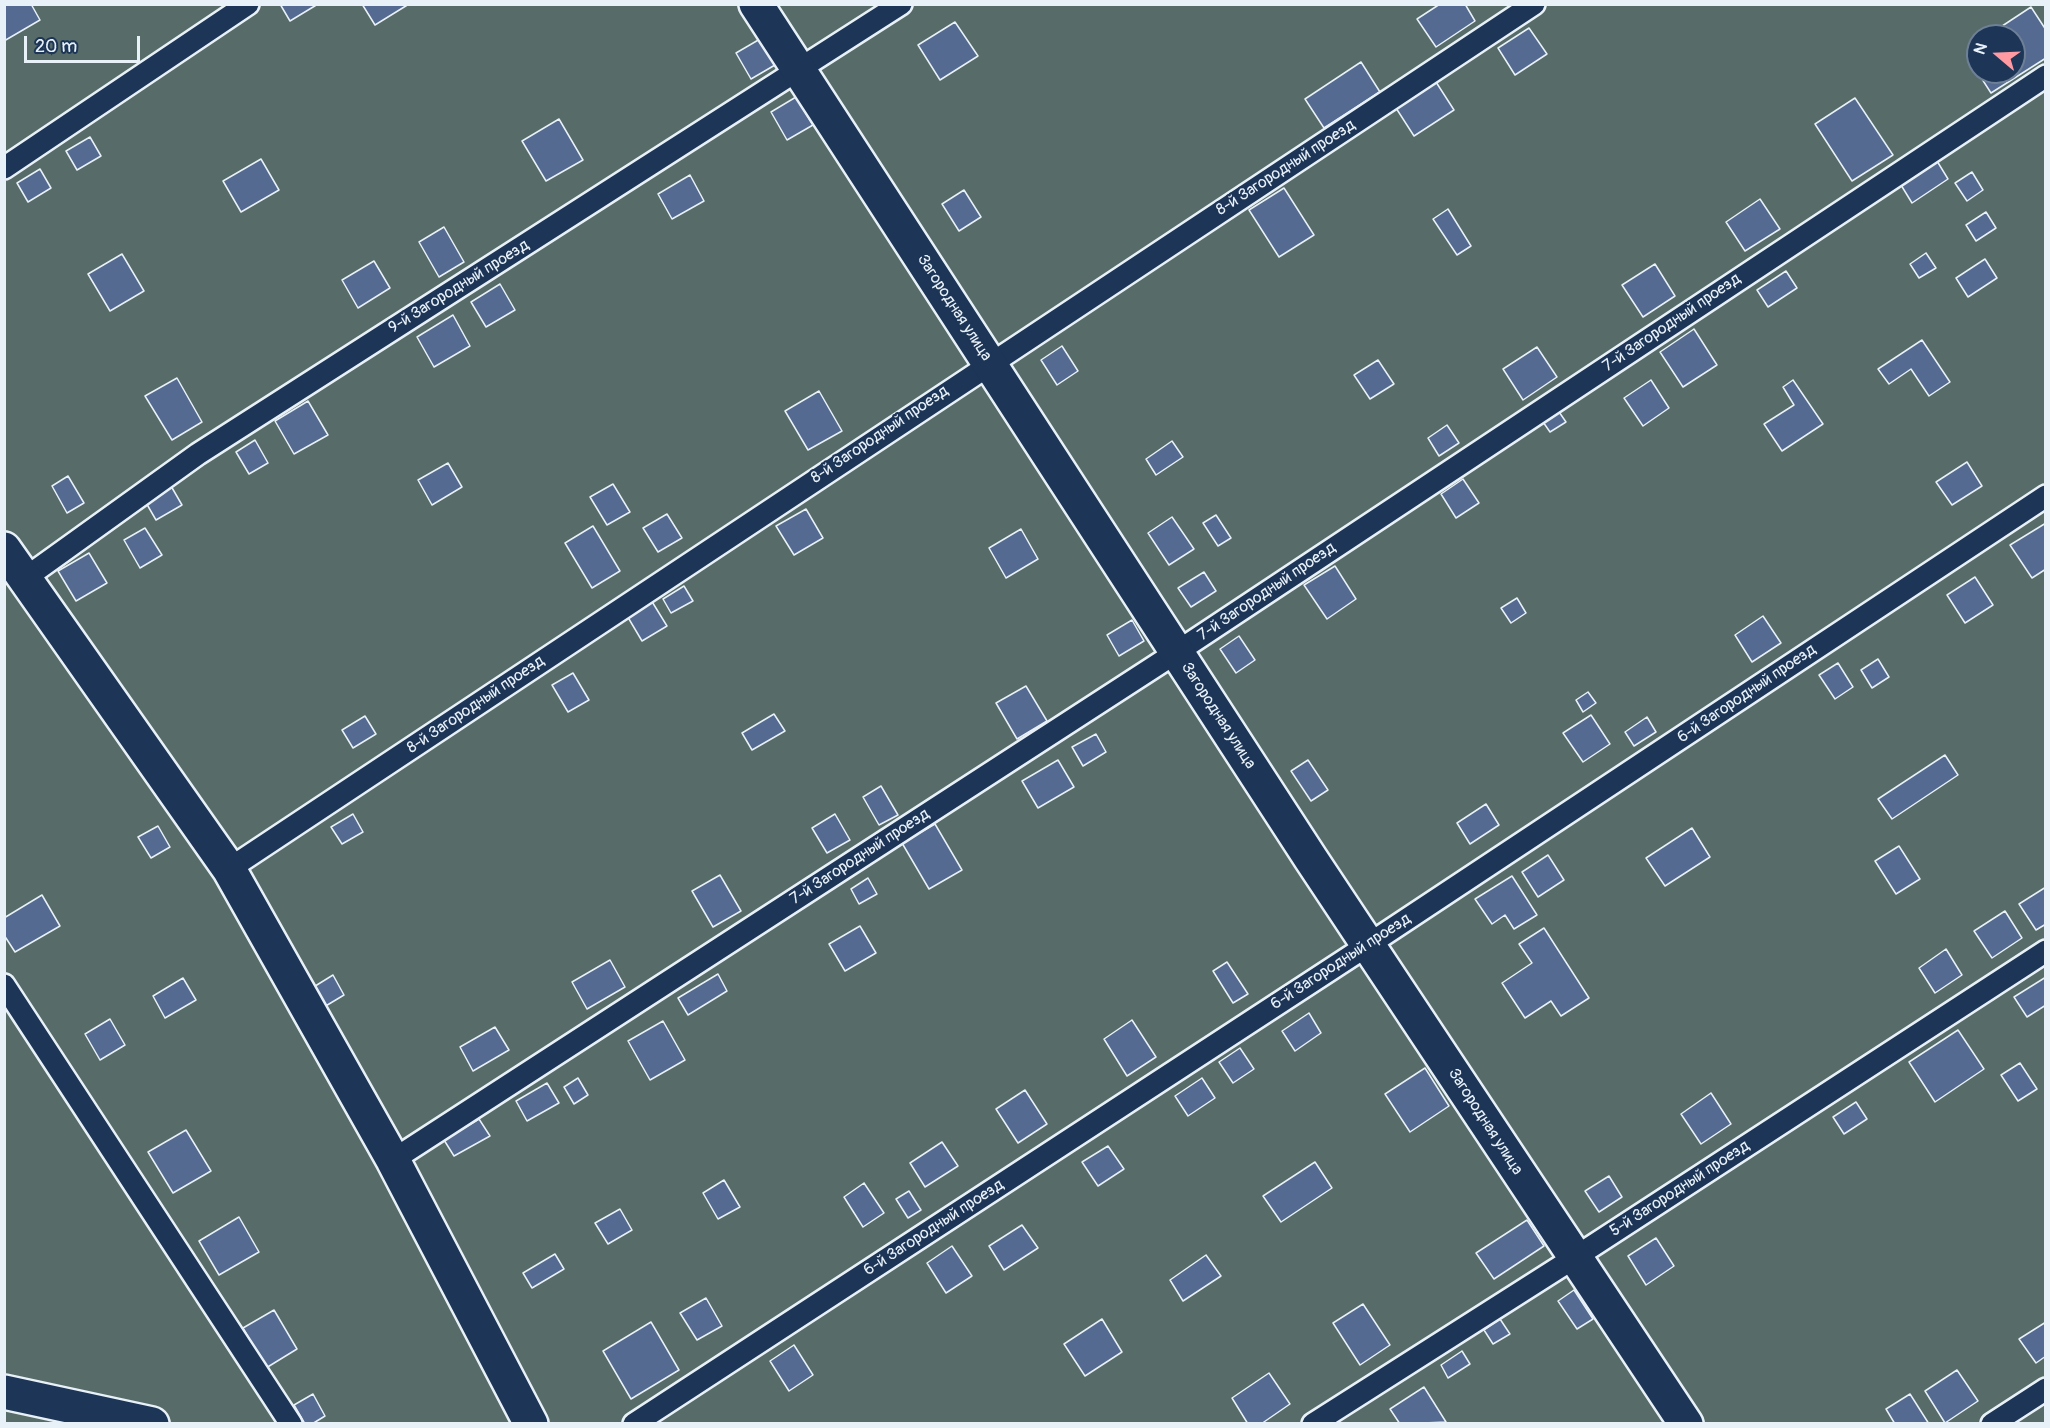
<!DOCTYPE html>
<meta charset="utf-8">
<style>
body{margin:0}
#map{position:relative;width:2050px;height:1428px;overflow:hidden;background:#284062;font-family:Pangolin,sans-serif}
canvas{display:block}
.frame{position:absolute;inset:0;border:6px solid #e8f1f8;pointer-events:none}
.north{position:absolute;left:1966px;top:24px;width:60px;height:60px;box-sizing:border-box;background:#1d3557;border:2px solid #6e8097;border-radius:50%;rotate:289deg;font-size:16px;font-weight:700;line-height:24px;text-align:center;color:#e8f1f8}
.north::after{content:'';display:block;margin:auto;width:21px;height:27px;background:#ff9aa2;clip-path:polygon(50% 0,100% 100%,50% 72%,0 100%)}
.scale{position:absolute;left:24px;top:36px;width:116px;height:27px;box-sizing:border-box;border:3px solid #e8f1f8;border-top:0;padding-left:8px;font-size:18px;line-height:21px;white-space:nowrap;color:#e8f1f8;-webkit-text-stroke:4px #1d3557;paint-order:stroke}
</style>
<div id="map">
<canvas width="2050" height="1428"></canvas>
<div class="frame"></div>
<div class="north">N</div>
<div class="scale">20 m</div>
</div>
<script>
const g = document.querySelector('canvas').getContext('2d');
g.lineJoin = 'round';
function paint(path, color) {
  g.fillStyle = color;
  g.fill(path, 'evenodd');
}
function poly(rows) {
  const path = new Path2D();
  for (const r of rows) {
    path.moveTo(r[0], r[1]);
    for (let i = 2; i < r.length; i += 2) path.lineTo(r[i], r[i + 1]);
  }
  return path;
}
function strokePath(path, color, width, dash) {
  g.strokeStyle = color;
  g.lineWidth = width;
  g.lineCap = dash ? 'butt' : 'round';
  g.setLineDash(dash || []);
  g.stroke(path);
}
function drawText(font, color, halo, rows, align = 'center') {
  g.font = font + ' Pangolin,sans-serif';
  g.lineWidth = 4.5;
  g.setLineDash([]);
  g.textBaseline = 'middle';
  g.strokeStyle = halo;
  g.fillStyle = color;
  for (const [text, x, y, turn = 0] of rows) {
    g.save();
    g.translate(x, y);
    g.rotate((+turn || 0) * Math.PI / 180);
    g.textAlign = isNaN(turn) ? turn : align;
    if (halo) g.strokeText(text, 0, 0);
    g.fillText(text, 0, 0);
    g.restore();
  }
}
paint(poly([
 [5,5,2045,5,2045,1423,5,1423],
 [1978,36,2014,36,2014,72,1978,72]
]), '#576c68');
const building = poly([
 [4,4,31,4,40,20,4,41,4,4],
 [280,4,318,4,290,21,280,4],
 [362,4,409,4,375,25,362,4],
 [1440,4,1465,4,1475,21,1436,47,1417,19,1440,4],
 [2031,7,2046,30,2046,58,1991,93,1973,65,1978,62,1978,72,2014,72,2014,36,1987,36,2031,7],
 [955,22,978,56,940,80,918,45,955,22],
 [1529,28,1547,54,1515,75,1498,48,1529,28],
 [760,39,775,65,751,79,736,53,760,39],
 [1361,62,1380,92,1324,128,1305,99,1361,62],
 [1436,82,1454,110,1414,136,1396,108,1436,82],
 [796,97,813,125,787,140,771,112,796,97],
 [1855,98,1893,155,1852,181,1815,124,1855,98],
 [559,119,583,160,546,181,522,141,559,119],
 [90,137,101,156,77,170,66,151,90,137],
 [261,159,279,190,241,212,223,181,261,159],
 [1937,161,1948,179,1912,203,1901,185,1937,161],
 [40,169,51,188,28,202,17,183,40,169],
 [1972,172,1983,190,1967,201,1955,183,1972,172],
 [690,175,704,201,672,219,658,194,690,175],
 [1284,188,1314,235,1279,257,1249,210,1284,188],
 [964,190,981,217,959,231,942,204,964,190],
 [1760,199,1780,229,1745,251,1726,222,1760,199],
 [1448,209,1471,246,1457,255,1433,219,1448,209],
 [1986,212,1996,228,1976,241,1966,225,1986,212],
 [444,227,464,262,439,277,419,242,444,227],
 [1926,253,1936,268,1919,278,1910,264,1926,253],
 [122,254,144,291,110,311,88,274,122,254],
 [1985,259,1997,278,1968,297,1956,278,1985,259],
 [374,261,390,288,358,308,342,280,374,261],
 [1655,264,1675,296,1643,317,1622,285,1655,264],
 [1786,271,1797,288,1768,307,1757,290,1786,271],
 [500,284,515,310,486,327,471,302,500,284],
 [453,315,470,346,434,367,417,337,453,315],
 [1694,329,1717,365,1683,387,1660,352,1694,329],
 [1922,340,1950,382,1929,396,1911,369,1889,384,1878,369,1922,340],
 [1062,346,1078,371,1057,385,1041,360,1062,346],
 [1537,347,1557,377,1523,400,1503,369,1537,347],
 [1378,360,1394,384,1370,399,1354,375,1378,360],
 [177,378,202,422,172,440,145,396,177,378],
 [1651,380,1669,408,1643,426,1624,398,1651,380],
 [1793,380,1823,424,1782,451,1764,424,1794,405,1783,387,1793,380],
 [819,391,842,431,808,450,785,411,819,391],
 [308,401,328,435,294,454,275,421,308,401],
 [1557,409,1566,422,1550,432,1541,419,1557,409],
 [1447,425,1459,443,1439,456,1428,438,1447,425],
 [255,440,268,463,249,474,236,452,255,440],
 [1172,441,1183,457,1156,475,1146,459,1172,441],
 [1967,462,1982,486,1952,505,1936,482,1967,462],
 [448,463,462,487,432,505,418,480,448,463],
 [68,476,84,503,67,513,52,486,68,476],
 [1463,479,1479,503,1456,518,1441,494,1463,479],
 [613,484,630,512,607,525,590,497,613,484],
 [171,486,182,505,156,520,145,501,171,486],
 [806,509,823,538,794,555,776,526,806,509],
 [667,514,682,538,658,552,643,528,667,514],
 [1216,515,1231,538,1218,546,1203,523,1216,515],
 [1172,517,1194,549,1169,565,1148,533,1172,517],
 [2046,523,2046,569,2032,578,2010,545,2046,523],
 [593,526,620,571,592,588,565,543,593,526],
 [145,528,162,555,140,568,124,540,145,528],
 [1021,529,1038,559,1006,578,989,548,1021,529],
 [89,553,107,583,76,601,58,571,89,553],
 [1335,566,1356,599,1327,619,1304,585,1335,566],
 [1204,572,1216,591,1191,607,1178,588,1204,572],
 [1975,577,1993,605,1965,623,1947,595,1975,577],
 [684,586,693,601,671,613,663,599,684,586],
 [1517,598,1526,613,1511,623,1501,608,1517,598],
 [651,600,667,626,642,641,626,614,651,600],
 [1763,616,1781,643,1752,662,1735,635,1763,616],
 [1132,620,1144,641,1119,656,1107,635,1132,620],
 [1239,636,1255,660,1236,673,1220,649,1239,636],
 [1878,659,1889,677,1872,688,1861,670,1878,659],
 [1838,663,1853,687,1835,699,1819,675,1838,663],
 [573,673,589,700,568,712,552,685,573,673],
 [1026,686,1047,721,1017,739,996,703,1026,686],
 [1588,692,1596,703,1583,712,1576,700,1588,692],
 [774,714,785,731,752,750,742,733,774,714],
 [1591,715,1610,744,1583,762,1563,733,1591,715],
 [365,716,376,734,353,748,342,730,365,716],
 [1647,717,1656,732,1634,746,1625,732,1647,717],
 [1096,734,1106,752,1083,766,1072,747,1096,734],
 [1945,755,1958,775,1892,819,1878,799,1945,755],
 [1058,760,1074,787,1038,808,1022,781,1058,760],
 [1308,760,1328,790,1311,801,1291,771,1308,760],
 [881,786,898,815,879,825,863,797,881,786],
 [1486,804,1499,825,1470,844,1457,823,1486,804],
 [353,814,363,832,342,844,331,827,353,814],
 [835,814,850,840,827,853,812,828,835,814],
 [935,824,962,870,929,889,902,843,935,824],
 [158,826,170,847,151,858,138,837,158,826],
 [1692,828,1710,857,1665,886,1646,858,1692,828],
 [1899,846,1920,879,1896,894,1875,861,1899,846],
 [1548,855,1564,880,1538,897,1522,872,1548,855],
 [720,875,741,911,713,927,692,891,720,875],
 [1512,876,1537,915,1514,929,1505,915,1492,924,1475,899,1512,876],
 [868,878,877,894,859,904,851,889,868,878],
 [2046,887,2046,924,2036,930,2019,904,2046,887],
 [42,895,60,926,15,952,4,935,4,918,42,895],
 [2005,911,2022,938,1992,958,1974,931,2005,911],
 [860,926,876,953,845,971,829,944,860,926],
 [1544,928,1589,998,1561,1016,1551,1001,1525,1018,1502,983,1532,963,1519,944,1544,928],
 [1946,949,1962,975,1935,993,1919,968,1946,949],
 [610,960,625,987,587,1009,572,982,610,960],
 [1227,962,1248,994,1233,1003,1213,971,1227,962],
 [718,974,727,991,688,1015,678,998,718,974],
 [333,975,344,995,324,1007,312,988,333,975],
 [2046,977,2046,1005,2027,1017,2014,997,2046,977],
 [183,978,196,1000,165,1018,153,996,183,978],
 [1309,1013,1321,1033,1295,1051,1282,1031,1309,1013],
 [110,1019,125,1045,100,1060,85,1034,110,1019],
 [1132,1020,1156,1057,1127,1076,1104,1039,1132,1020],
 [663,1021,685,1060,650,1080,628,1041,663,1021],
 [495,1027,509,1050,473,1071,460,1047,495,1027],
 [1958,1030,1984,1069,1935,1102,1909,1062,1958,1030],
 [1240,1048,1254,1069,1233,1083,1219,1062,1240,1048],
 [2020,1063,2037,1089,2018,1101,2001,1075,2020,1063],
 [1425,1068,1449,1106,1410,1132,1385,1094,1425,1068],
 [578,1078,588,1095,574,1104,564,1087,578,1078],
 [1202,1078,1215,1098,1188,1116,1175,1096,1202,1078],
 [547,1083,559,1103,527,1121,516,1101,547,1083],
 [1025,1090,1047,1124,1018,1143,996,1109,1025,1090],
 [1711,1093,1731,1124,1701,1144,1681,1114,1711,1093],
 [1856,1102,1867,1119,1844,1134,1833,1117,1856,1102],
 [479,1119,490,1136,454,1156,444,1140,479,1119],
 [186,1130,211,1171,173,1193,148,1152,186,1130],
 [942,1142,958,1166,925,1187,910,1163,942,1142],
 [1108,1146,1124,1169,1098,1186,1082,1162,1108,1146],
 [1315,1162,1332,1188,1281,1222,1263,1196,1315,1162],
 [1609,1176,1622,1197,1599,1212,1585,1191,1609,1176],
 [724,1180,740,1207,718,1219,703,1193,724,1180],
 [864,1183,884,1213,863,1227,844,1197,864,1183],
 [909,1191,921,1210,908,1218,896,1199,909,1191],
 [620,1209,632,1230,608,1244,595,1223,620,1209],
 [239,1217,259,1252,219,1275,199,1241,239,1217],
 [1527,1220,1544,1246,1494,1279,1476,1253,1527,1220],
 [1022,1225,1038,1248,1004,1270,989,1246,1022,1225],
 [1656,1238,1674,1266,1646,1285,1628,1256,1656,1238],
 [952,1246,972,1276,946,1293,927,1263,952,1246],
 [555,1254,564,1269,532,1288,523,1273,555,1254],
 [1206,1255,1221,1276,1183,1301,1170,1280,1206,1255],
 [1574,1290,1593,1319,1577,1329,1558,1301,1574,1290],
 [706,1298,722,1326,697,1340,680,1313,706,1298],
 [1363,1304,1390,1345,1360,1365,1333,1323,1363,1304],
 [274,1310,297,1349,266,1368,243,1328,274,1310],
 [1102,1319,1122,1352,1085,1376,1064,1344,1102,1319],
 [1500,1319,1510,1334,1493,1344,1484,1330,1500,1319],
 [651,1322,679,1370,631,1399,603,1351,651,1322],
 [2046,1322,2046,1356,2036,1363,2019,1339,2046,1322],
 [794,1345,813,1375,789,1391,770,1361,794,1345],
 [1462,1351,1470,1364,1448,1378,1441,1365,1462,1351],
 [1957,1370,1978,1401,1945,1423,1925,1391,1957,1370],
 [1269,1373,1290,1404,1261,1424,1248,1424,1232,1398,1269,1373],
 [1424,1387,1446,1422,1400,1424,1390,1409,1424,1387],
 [313,1394,325,1416,312,1424,305,1424,294,1405,313,1394],
 [1910,1394,1929,1424,1895,1424,1886,1409,1910,1394]
]);
paint(building, '#546a90');
strokePath(building, '#e8f1f8', 1.5);
const lane = poly([
 [4,168,248,4],
 [24,579,198,454,901,4],
 [229,869,1534,4],
 [4,985,291,1424],
 [393,1160,1177,652,2046,76],
 [634,1424,1368,945,2046,496],
 [1313,1424,1574,1258,2046,951],
 [1992,1424,2046,1389]
]);
const street = poly([
 [756,4,1311,859,1686,1424],
 [4,549,229,869,393,1160,531,1424],
 [4,1392,152,1424]
]);
strokePath(lane, '#e8f1f8', 26);
strokePath(street, '#e8f1f8', 38);
strokePath(lane, '#1d3557', 21);
strokePath(street, '#1d3557', 33);
drawText('16px', '#e8f1f8', '#1d3557', [
 ["8-й Загородный проезд",1286,168,-33],
 ["9-й Загородный проезд",459,287,-32],
 ["Загородная улица",954,308,57],
 ["7-й Загородный проезд",1672,323,-34],
 ["8-й Загородный проезд",880,435,-34],
 ["7-й Загородный проезд",1267,592,-34],
 ["6-й Загородный проезд",1747,694,-34],
 ["8-й Загородный проезд",476,705,-34],
 ["Загородная улица",1218,716,57],
 ["7-й Загородный проезд",860,857,-33],
 ["6-й Загородный проезд",1341,962,-33],
 ["Загородная улица",1485,1122,57],
 ["5-й Загородный проезд",1680,1189,-33],
 ["6-й Загородный проезд",934,1228,-33]
]);
</script>
